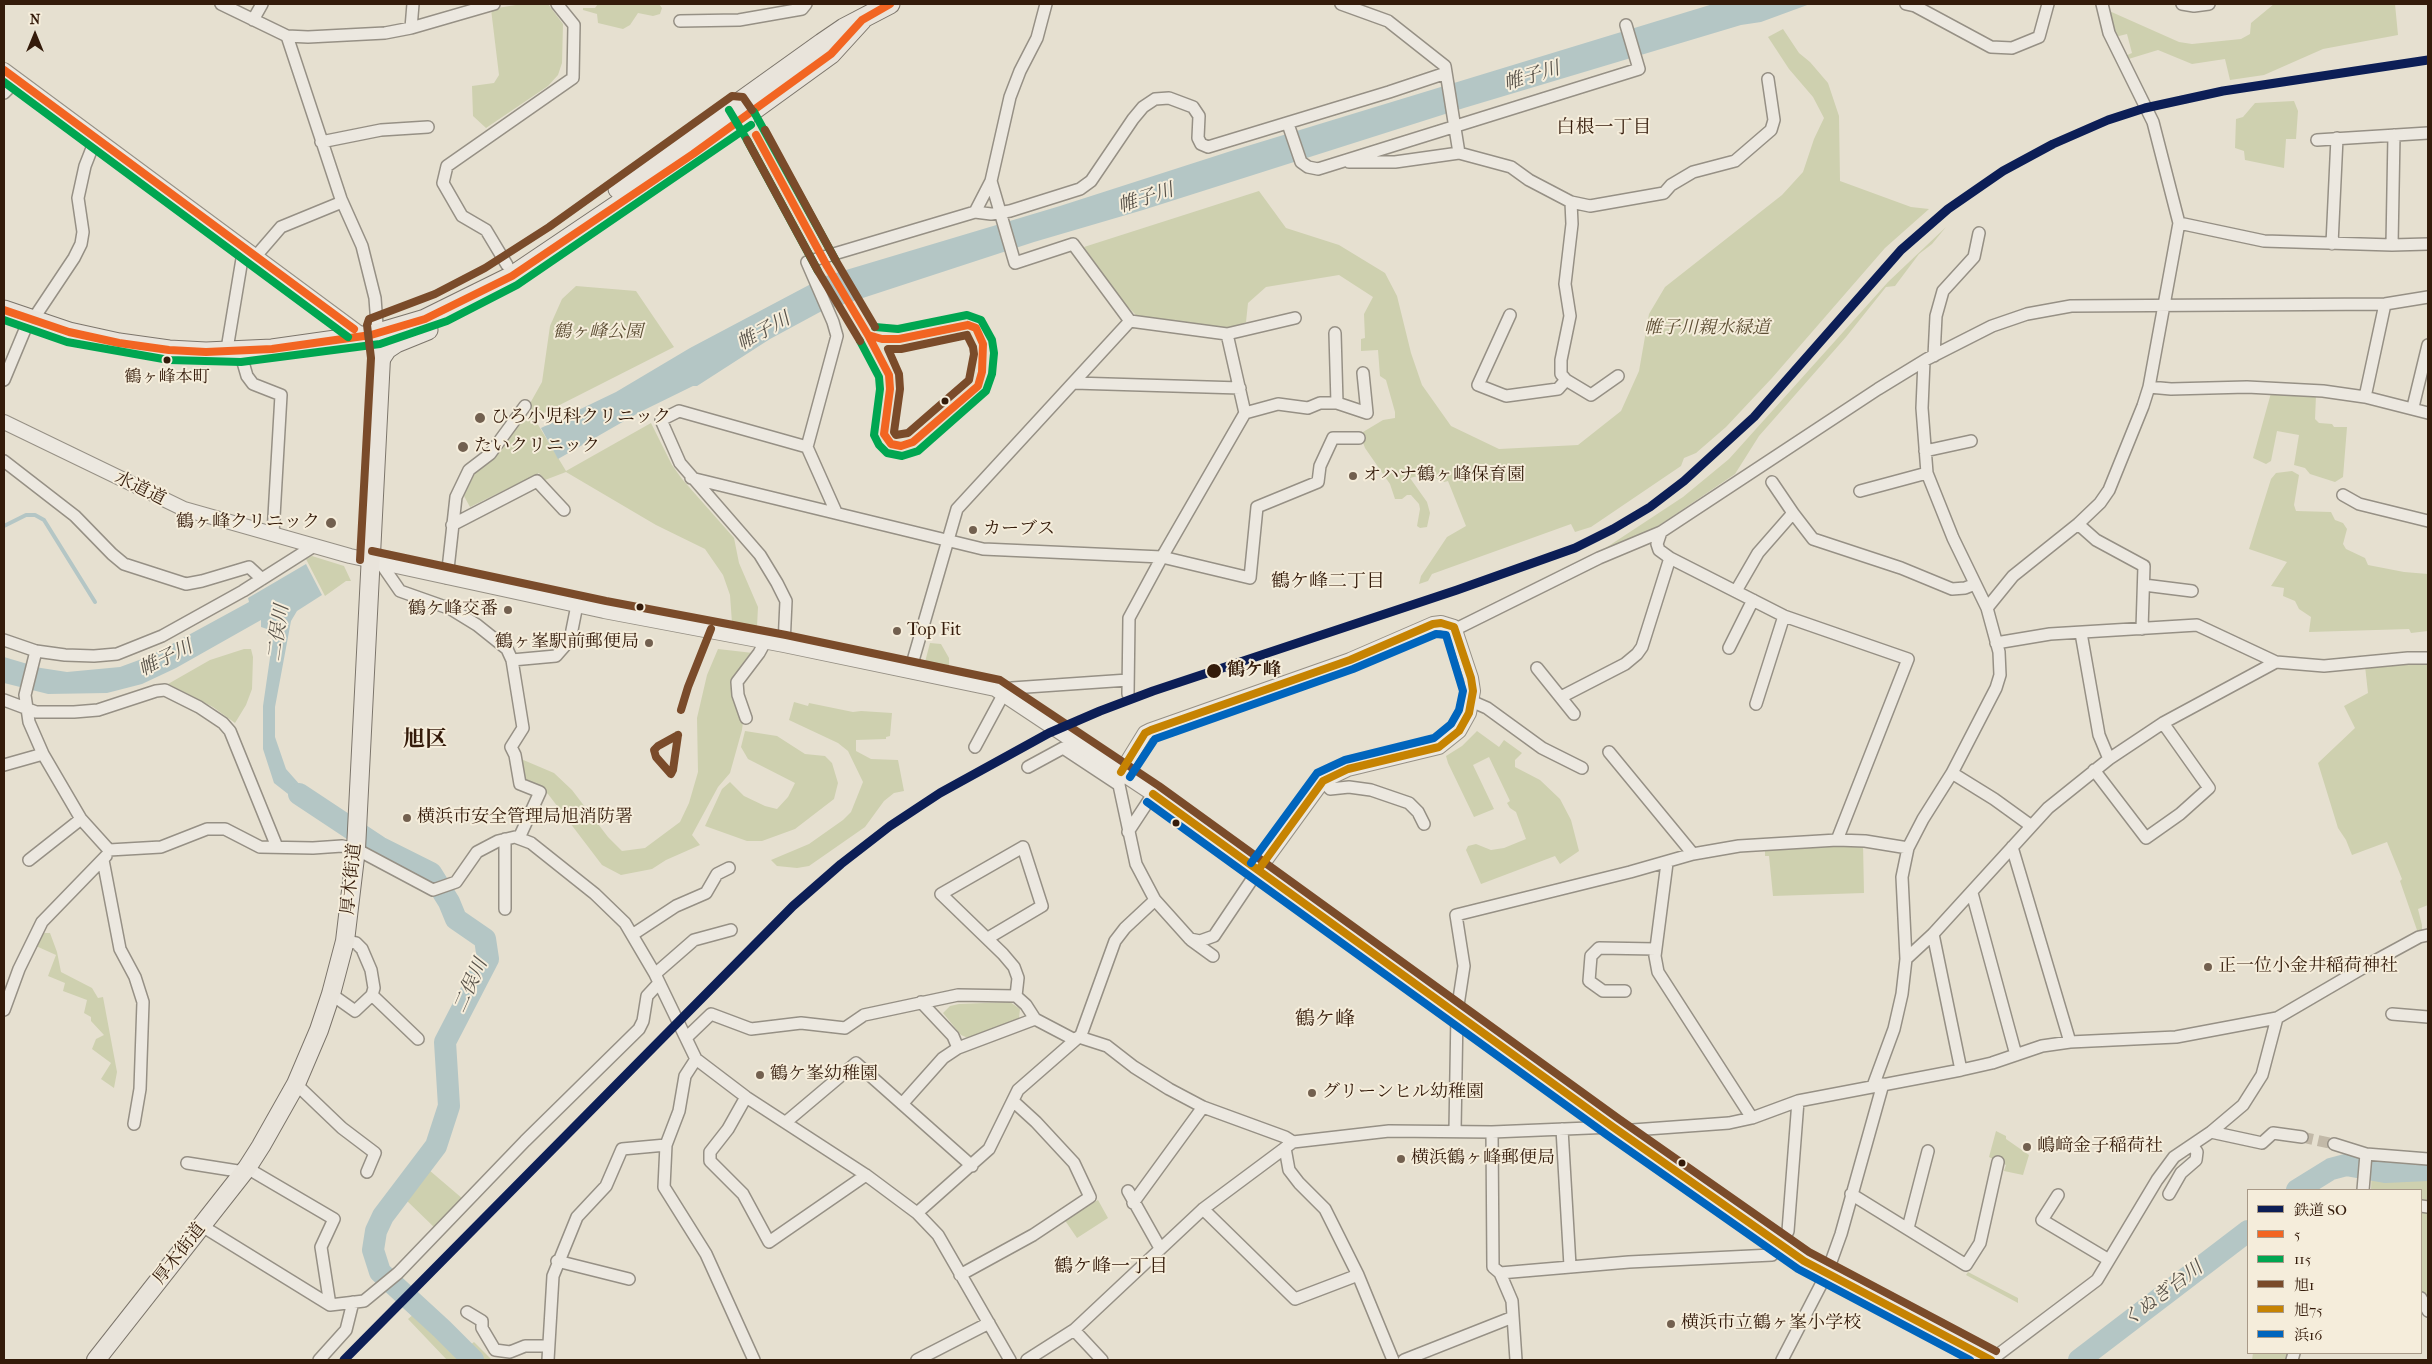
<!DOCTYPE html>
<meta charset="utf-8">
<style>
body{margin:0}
#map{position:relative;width:2432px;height:1364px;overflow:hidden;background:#e6e0d0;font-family:"IM FELL French Canon","Noto Serif JP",serif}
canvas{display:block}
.frame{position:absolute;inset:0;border:5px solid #341b0a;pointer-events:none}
.legend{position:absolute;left:2247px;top:1189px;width:175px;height:165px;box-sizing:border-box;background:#f5eddb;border:1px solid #a89987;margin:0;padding:6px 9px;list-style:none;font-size:15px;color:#341b0a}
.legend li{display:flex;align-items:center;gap:10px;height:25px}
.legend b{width:25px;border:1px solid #a89987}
.north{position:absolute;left:10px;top:10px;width:50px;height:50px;-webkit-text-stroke:4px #f5eddb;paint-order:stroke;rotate:0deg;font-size:14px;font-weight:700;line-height:20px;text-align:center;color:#341b0a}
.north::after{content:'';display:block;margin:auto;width:18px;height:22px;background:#341b0a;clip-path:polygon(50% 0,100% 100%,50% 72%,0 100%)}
</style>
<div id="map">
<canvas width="2432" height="1364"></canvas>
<div class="frame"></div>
<ul class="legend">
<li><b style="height:6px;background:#0c1e56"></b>鉄道 SO</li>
<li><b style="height:6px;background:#f26522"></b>5</li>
<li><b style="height:6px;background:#00a651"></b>115</li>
<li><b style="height:6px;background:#7a4b2a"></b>旭1</li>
<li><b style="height:6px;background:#c68302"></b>旭75</li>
<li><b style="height:6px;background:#0065bd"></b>浜16</li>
</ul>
<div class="north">N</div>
</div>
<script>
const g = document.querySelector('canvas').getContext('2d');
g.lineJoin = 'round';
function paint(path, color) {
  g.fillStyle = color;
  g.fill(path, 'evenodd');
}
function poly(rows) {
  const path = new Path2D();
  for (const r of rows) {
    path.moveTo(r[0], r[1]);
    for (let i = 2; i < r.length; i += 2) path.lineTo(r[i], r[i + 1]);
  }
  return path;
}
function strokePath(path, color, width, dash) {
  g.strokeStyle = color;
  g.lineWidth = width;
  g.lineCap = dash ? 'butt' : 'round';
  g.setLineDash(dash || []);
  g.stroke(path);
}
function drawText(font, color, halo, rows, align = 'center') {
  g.font = font + ' "IM FELL French Canon","Noto Serif JP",serif';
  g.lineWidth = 4;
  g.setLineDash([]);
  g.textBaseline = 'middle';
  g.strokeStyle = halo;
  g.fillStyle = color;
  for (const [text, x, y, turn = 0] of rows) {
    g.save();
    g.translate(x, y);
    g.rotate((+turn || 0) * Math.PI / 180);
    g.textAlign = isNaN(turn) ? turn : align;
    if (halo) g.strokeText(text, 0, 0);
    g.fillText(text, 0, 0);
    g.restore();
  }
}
paint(poly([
 [522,4,548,4,563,24,562,63,558,75,548,86,486,128,473,116,472,86,494,83,499,75,491,9],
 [598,4,659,4,662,8,660,14,653,16,638,13,630,25,623,29,598,23,597,14,583,10,583,8,595,8],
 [2274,4,2395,4,2398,35,2323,49,2264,75,2230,80,2225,59,2192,64,2158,50,2122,61,2123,57,2132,53,2127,34,2115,37,2107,10,2179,42,2192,44,2241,39,2250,34,2251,23],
 [1783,29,1799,53,1810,62,1828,83,1839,116,1840,181,1911,207,1929,209,1885,248,1772,378,1726,427,1696,453,1684,458,1681,466,1591,527,1575,532,1571,524,1432,574,1428,581,1419,584,1421,576,1447,537,1466,526,1448,481,1444,482,1426,474,1410,478,1427,502,1430,513,1427,527,1420,528,1417,526,1420,509,1419,504,1411,495,1407,495,1402,499,1395,499,1390,484,1365,448,1361,437,1363,432,1383,420,1395,418,1395,412,1386,380,1380,376,1378,350,1361,351,1361,339,1365,338,1364,314,1373,297,1339,275,1266,287,1248,303,1246,322,1231,329,1137,316,1123,302,1084,247,1259,191,1286,228,1339,245,1385,273,1397,296,1411,353,1422,385,1451,426,1499,449,1578,445,1621,411,1639,371,1649,314,1665,287,1782,195,1803,172,1814,139,1824,118,1813,97,1789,69,1768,37],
 [2294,101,2298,111,2296,139,2286,139,2284,168,2245,160,2244,151,2235,148,2236,119,2243,117,2255,103],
 [1946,227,1932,244,1919,254,1895,286,1886,287,1846,337,1759,436,1735,474,1658,526,1598,553,1683,497,1729,459,1888,282],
 [576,286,636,291,674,347,534,418,566,471,651,423,672,465,682,479,734,538,739,563,758,607,757,627,732,623,730,595,723,575,705,549,656,525,566,472,545,480,539,473,470,507,464,496,476,471,501,450,519,425,526,419,534,418,528,407,542,382,550,326,562,299],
 [2271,393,2316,395,2315,419,2319,423,2332,424,2334,427,2347,427,2343,477,2335,482,2310,474,2305,468,2294,465,2299,435,2277,431,2271,461,2266,464,2253,458],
 [2292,471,2299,475,2294,505,2296,511,2331,512,2335,520,2343,523,2347,529,2343,544,2346,549,2365,558,2368,565,2404,572,2428,574,2428,631,2411,633,2409,629,2309,632,2311,617,2299,609,2295,601,2283,596,2284,588,2271,586,2287,562,2249,549,2271,479,2276,473],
 [312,556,344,566,351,581,346,581,325,596,306,559],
 [930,643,941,644,949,658,949,667,925,662],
 [244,649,251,649,253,657,252,689,246,705,235,723,213,707,168,684,210,660],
 [718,649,753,653,739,669,732,683,743,722,742,730,730,773,718,787,692,835,700,845,666,860,652,869,621,875,602,865,548,794,539,787,523,781,521,759,554,773,572,790,608,837,622,851,645,848,680,822,689,803,698,772,697,718,707,675],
 [2428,660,2428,905,2418,909,2422,925,2422,931,2418,933,2400,881,2402,879,2387,842,2352,855,2346,840,2338,828,2318,763,2355,728,2344,706,2368,693,2365,666],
 [794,702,808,706,809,703,853,712,861,711,892,713,890,736,886,737,886,739,856,740,856,751,871,759,898,760,904,791,894,793,884,801,865,827,809,866,797,868,777,866,771,860,809,844,843,820,851,812,863,782,848,751,838,743,789,720],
 [745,731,777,736,805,754,825,756,832,763,838,783,834,799,795,829,762,841,747,841,705,826,722,789,730,782,744,796,765,806,777,809,788,797,795,783,748,759,741,747],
 [1477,731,1499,747,1504,740,1522,753,1515,760,1515,767,1540,780,1560,799,1571,820,1579,851,1560,864,1555,856,1481,884,1466,850,1468,846,1476,844,1491,850,1504,848,1526,839,1516,812,1510,808,1507,803,1510,801,1489,757,1473,765,1494,809,1474,817,1448,763,1446,756,1462,746],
 [1863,843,1864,893,1773,896,1769,856,1765,856,1765,845],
 [43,933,50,933,57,952,61,972,92,988,98,998,103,997,117,1072,114,1088,101,1079,111,1063,92,1049,96,1039,104,1035,91,1021,91,1017,84,1013,87,1000,63,991,65,983,48,976,56,955,36,946],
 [1010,1002,1020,1009,1019,1018,968,1038,961,1035,943,1013,950,1006,959,1004],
 [1996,1131,2006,1136,2006,1139,2029,1155,2023,1175,2004,1171,2006,1165,1989,1157],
 [2372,1165,2420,1167,2428,1165,2428,1300,2421,1293,2421,1190,2371,1190],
 [429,1170,463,1199,436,1229,406,1200],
 [1098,1200,1108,1218,1077,1238,1064,1219],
 [1968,1272,2018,1298,2018,1303,1966,1275],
 [415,1313,457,1355,474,1342,492,1360,447,1360,408,1319],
 [2253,1353,2291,1353,2289,1360,2252,1360]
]), '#ced0af');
paint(poly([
 [1713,4,1810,4,1761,22,1741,25,1464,108,1143,210,1034,242,820,312,770,339,697,386,693,386,640,412,558,459,541,428,616,392,690,348,826,276,1060,206,1231,151],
 [306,564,322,595,297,611,291,621,275,707,275,737,286,769,324,812,297,801,274,783,263,749,263,706,273,637,267,635,267,629,261,627,261,620,176,668,142,684,107,693,48,694,4,683,4,657,41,668,67,672,120,667,150,656,249,602,248,598]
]), '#b4c6c5');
strokePath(poly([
 [4,526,26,515,35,515,44,520,95,602]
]), '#b4c6c5', 4);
strokePath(poly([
 [299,794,379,847,431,873,449,902,456,919,485,939,488,959,445,1042,449,1106,436,1146,383,1216,376,1231,373,1250,380,1272,442,1329,473,1360],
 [2297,1190,2331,1169,2346,1165,2385,1172,2428,1170],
 [2079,1360,2248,1231]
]), '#b4c6c5', 22);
strokePath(poly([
 [2302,1137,2334,1144]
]), '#c2b9a8', 11, [11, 5.5]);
const minor = poly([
 [221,4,287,36,308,37,385,33,411,28,494,4],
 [1046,4,1037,38,1020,71,1010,97,991,181,1015,263,1073,244,1130,321,1227,334,1245,413,1162,557,1129,618,1128,694],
 [1341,4,1388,21,1445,66,1459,153,1511,167,1529,180,1571,202,1572,224,1565,284,1570,316,1561,360,1561,374,1566,380,1591,395,1618,376],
 [1906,4,1915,6,1991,47,2012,48,2039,37,2048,4],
 [2182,4,2194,6,2209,4],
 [253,20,262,4],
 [680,21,739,20,802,9,806,4],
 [411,28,413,4],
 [287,36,341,199,362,246,375,298,377,325],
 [4,93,17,80],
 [1288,124,1301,162,1308,167,1318,169,1639,69,1626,25],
 [2317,140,2428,133],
 [321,142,381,130,428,127],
 [1349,162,1395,162,1459,153],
 [1571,202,1590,206,1664,193,1671,185,1693,172,1735,161,1771,130,1774,120,1768,79],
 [975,212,991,214,1010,211,1080,189,1091,181,1133,119,1143,107,1155,99,1169,98,1193,107,1199,116,1198,138,1201,144,1208,147,1389,92,1446,73],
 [2179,223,2264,241,2392,245,2428,244],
 [2332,244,2337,138],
 [2392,245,2394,135],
 [256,256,281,227,342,202],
 [507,265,486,230,462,216,443,183,447,166,573,78,574,25,557,4],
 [1510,315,1478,385,1506,396,1558,389,1566,380],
 [32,321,74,258,81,244,83,232,78,198,85,166,96,138],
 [1335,333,1337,403],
 [1227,334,1295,318],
 [228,343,244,247],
 [240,352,247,376,253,384,281,395,273,534],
 [1934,356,1936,316,1943,291,1974,257,1979,233],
 [4,380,29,320],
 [1074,383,1240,388],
 [2149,387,2171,389,2247,387,2323,391,2365,397,2428,413],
 [2365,397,2385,304],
 [2413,407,2428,345],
 [1245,413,1278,404,1308,408,1320,403,1337,403,1367,413,1363,373],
 [1925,451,1971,441],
 [4,461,75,516,112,554,124,564,186,584,202,581,249,567,262,579],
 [691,478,983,549,1162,557,1250,578,1257,507,1318,482,1320,466,1333,438,1359,438],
 [1772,482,1793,513],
 [1860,491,1927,473],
 [2343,495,2359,504,2428,521],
 [836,512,807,447,837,336,833,322,807,262,975,212,991,181],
 [2078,524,2096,540,2144,566,2142,629],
 [452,525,537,481,564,510],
 [1661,532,1657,544,1659,550,1670,558,1784,616,1908,659,1837,840],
 [382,565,400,591,451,609,477,625,507,649,512,660,523,728,511,747,515,755,520,784,540,792,519,838],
 [447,578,456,497,469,470,490,454,525,406],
 [2144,585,2192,591],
 [1736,591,1758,553,1793,513,1813,539,1901,568,1952,589,1965,588,1975,584],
 [1987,608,2013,576,2078,524,2100,503,2109,490,2143,406,2149,387,2179,223,2153,122,2109,33,2102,4],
 [1456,629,1599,558,1661,532,1878,389,1927,359,1992,326,2027,314,2071,306,2385,304,2428,297],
 [2081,633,2099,735,2109,759],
 [4,640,36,651,65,655,94,656,117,654,162,636,243,591,314,546],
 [1996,643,2050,634,2197,625,2276,662,2324,666,2408,658,2428,658],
 [784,645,786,601,777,583,760,555,680,463,661,420,679,411,807,447],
 [1729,648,1753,600],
 [36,651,25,695,29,722,43,754,81,819,109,850,161,847,207,829,225,829,260,847,313,848,342,846,356,849,433,890,456,882,477,852,498,841,515,837,531,843,595,894,625,923,655,974,696,1059,746,1097,866,1175,917,1213,938,1235,1010,1360],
 [512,660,556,656,570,640,577,605],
 [1537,668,1574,714],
 [910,671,957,509,1130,321],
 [998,691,1012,688,1128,680],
 [1561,697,1625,664,1637,654,1642,647,1670,558],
 [4,700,36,712,74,712,98,710,156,691,165,690,199,707,223,723,230,731,277,847],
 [1471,701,1487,708,1542,748,1582,768],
 [1756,704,1784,616],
 [746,718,738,695,737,682,759,653,765,642],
 [975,747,1003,695],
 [1609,752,1693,854],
 [4,765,43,754],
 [1028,767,1063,748,1119,785],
 [2094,770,2146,838,2180,814,2209,788,2163,723],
 [1121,772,1119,785,1136,864,1155,900,1190,939,1200,941,1214,936,1259,869],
 [1952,773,1994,799,2030,825],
 [1323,781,1330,789,1349,787,1371,790,1409,803,1418,812,1424,824],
 [1128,832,1153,794],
 [505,839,505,909],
 [2012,847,2070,1042],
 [29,860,81,819],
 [103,860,120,949,135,977,143,1002,140,1089,134,1124],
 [1667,863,1655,956,1658,972,1752,1118],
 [1972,893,2016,1055],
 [1933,934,1961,1070],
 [632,935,676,906,706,893,717,874,729,868],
 [988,938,1042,906,1023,847,941,894,1003,954,1014,967,1018,978,1016,996],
 [1191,940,1213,956],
 [345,941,356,943,362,949,371,970,374,988,372,995,418,1039],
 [1906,959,1933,934,2048,808,2109,759,2163,723,2276,662],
 [655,974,694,940,731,930],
 [1625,991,1603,991,1589,981,1591,956,1599,948,1656,949],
 [331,994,355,1011,372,995],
 [921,1002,953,1036,958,1048],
 [4,1010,19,969,42,922,106,856],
 [2392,1014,2428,1017],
 [1079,1037,1107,1046,1134,1067,1169,1089,1203,1107,1285,1137,1293,1142],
 [686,1038,711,1014,751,1029,801,1023,845,1028,864,1015,958,995,1016,996,1026,1005,1035,1019],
 [296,1084,342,1128,375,1153,367,1172],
 [1873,1086,1894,1029,1902,994,1906,959,1902,877,1908,848,1923,819,1952,773,1996,688,2000,675,1999,652,1987,608,1953,538,1927,473,1922,408,1924,361],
 [746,1097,728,1129,710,1152,710,1161,743,1194,769,1242,866,1175],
 [902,1104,943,1058,958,1048,1035,1019,1075,1040],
 [786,1122,856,1063,972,1166],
 [1562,1129,1570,1266],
 [1455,1131,1457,1012,1464,966,1456,915,1630,872,1693,854,1739,846,1837,840,1865,841,1908,848],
 [1619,1131,1729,1123,1752,1118,1798,1101,1961,1070,1992,1063,2042,1046,2070,1042,2176,1037,2277,1018,2373,962,2419,937,2428,935],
 [1492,1132,1493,1267,1500,1273,1512,1301,1516,1360],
 [2211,1132,2262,1143,2273,1133,2302,1137],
 [2334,1144,2366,1154,2428,1159],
 [666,1145,664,1187,706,1254,754,1360],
 [1285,1148,1289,1170,1299,1183,1325,1209,1358,1275,1393,1360],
 [187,1163,244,1172],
 [247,1168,334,1219,321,1247,330,1305],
 [2363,1190,2366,1154],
 [1128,1191,1160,1248],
 [1851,1194,1966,1265,1980,1243,1998,1162],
 [2169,1194,2181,1173,2196,1160,2197,1152,2192,1145],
 [2058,1195,2042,1220,2109,1260],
 [1133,1203,1203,1107],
 [2421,1206,2428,1207],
 [1203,1209,1295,1299,1358,1275],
 [917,1213,989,1149,1018,1090,1081,1035,1115,941,1125,928,1155,900],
 [202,1226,330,1305,364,1301,398,1273,525,1141,639,1029,643,1021,647,996,659,983],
 [1908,1228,1928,1151],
 [557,1261,629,1279],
 [1500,1273,1629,1262,1772,1255,1781,1245,1788,1231,1798,1101],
 [960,1275,1033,1235,1090,1197,1074,1163,1036,1122,1013,1101],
 [2421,1298,2428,1311],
 [467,1312,482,1321,482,1328,495,1350,510,1352,525,1346,548,1346],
 [1074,1330,1102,1360],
 [319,1360,346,1330,353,1302],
 [548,1360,553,1276,577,1217,606,1186,622,1149,666,1145,679,1111,685,1076,696,1059],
 [917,1360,989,1323],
 [1027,1360,1074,1330,1203,1209,1293,1142,1389,1131,1492,1132,1613,1127],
 [1404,1360,1513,1317],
 [1782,1360,1827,1273,1841,1234,1883,1084],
 [1991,1360,2097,1280,2157,1180,2174,1157,2211,1132,2243,1105,2262,1075,2277,1018],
 [2292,1360,2294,1353]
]);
const tertiary = poly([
 [4,70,367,339],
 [4,422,184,509,350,556,604,611,784,645,995,689,1153,794,1613,1127,1804,1261,1991,1360],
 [1121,772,1145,733,1151,730,1350,660,1433,624,1441,623,1454,627,1471,678,1473,691,1469,713,1459,731,1439,747,1348,769,1323,781,1259,869]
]);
const primary = poly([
 [96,1360,247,1168,261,1146,296,1084,319,1030,331,994,345,941,356,849,381,358,380,345]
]);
const trunk = poly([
 [618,189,822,43,844,28,890,4],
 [4,310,69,332,119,343,169,350,206,352,272,349,371,335,425,319,512,276,693,154,831,54,862,20],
 [381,358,387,349,396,343,428,330]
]);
strokePath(minor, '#969085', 14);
strokePath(tertiary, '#969085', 16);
strokePath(primary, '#7c756b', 20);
strokePath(trunk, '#7c756b', 21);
strokePath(minor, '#ece8e0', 11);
strokePath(tertiary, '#ece8e0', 14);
strokePath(primary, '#e9e4db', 18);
strokePath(trunk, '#e9e4db', 19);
strokePath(poly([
 [4,70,354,329],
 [756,135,827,266],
 [827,266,868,335],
 [827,266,868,335],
 [4,310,69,332,119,343,169,350,206,352,272,349,371,335,425,319,512,276,693,154,831,54,862,20,890,4],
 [968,325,976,328,983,344,982,372,978,386,913,442,901,446,891,444,884,434,890,389,889,375,868,335,882,339,899,339,968,325]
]), '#f26522', 8);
strokePath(poly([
 [4,82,348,337],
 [729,110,747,140,818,271],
 [754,112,836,261],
 [4,320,67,342,169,360,241,362,380,344,447,321,517,285,751,125],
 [860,341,879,377,880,389,874,435,879,445,887,453,902,456,918,451,986,391,992,374,994,353,992,340,981,320,967,315,898,329,875,327]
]), '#00a651', 8);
strokePath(poly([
 [765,130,836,261,875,327],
 [747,140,818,271,860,341],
 [967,335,973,347,974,354,969,380,908,433,896,435,894,432,900,389,899,374,888,349,901,349,967,335],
 [372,551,606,601,786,635,1000,680,1159,786,1619,1119,1809,1252,1996,1351],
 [360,560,371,358,367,325,369,319,435,294,485,268,549,227,732,96,743,97,752,110],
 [681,710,688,687,711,629],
 [678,735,673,770,671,774,656,757,654,750,658,746,678,735]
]), '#7a4b2a', 8);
strokePath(poly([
 [1121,772,1145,733,1151,730,1350,660,1433,624,1441,623,1454,627,1471,678,1473,691,1469,713,1459,731,1439,747,1348,769,1323,781,1259,869],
 [1153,794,1613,1127,1804,1261,1991,1360]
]), '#c68302', 8);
strokePath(poly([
 [1130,777,1155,739,1353,669,1436,634,1446,635,1463,691,1459,710,1451,724,1434,738,1345,760,1317,773,1251,863],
 [1147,802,1607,1135,1798,1269,1970,1360]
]), '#0065bd', 8);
strokePath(poly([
 [344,1360,793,906,841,864,890,826,940,793,1049,733,1100,711,1153,691,1457,590,1575,548,1613,529,1650,507,1684,481,1754,417,1901,250,1948,209,2003,171,2053,144,2108,120,2145,108,2223,91,2428,60]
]), '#0c1e56', 9);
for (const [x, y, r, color] of [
 [167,360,4.5,"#341b0a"],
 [945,401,4.5,"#341b0a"],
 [480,418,6,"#72604f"],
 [463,447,6,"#72604f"],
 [1353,476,5,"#72604f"],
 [331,523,6,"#72604f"],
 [973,530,5,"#72604f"],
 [640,607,4.5,"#341b0a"],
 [508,610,5,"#72604f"],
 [897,631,5,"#72604f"],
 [649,643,5,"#72604f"],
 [1214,671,8,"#341b0a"],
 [407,818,5,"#72604f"],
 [1176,823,4.5,"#341b0a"],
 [2208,967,5,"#72604f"],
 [760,1075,5,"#72604f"],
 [1312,1093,5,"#72604f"],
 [2027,1147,5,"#72604f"],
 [1401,1159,5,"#72604f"],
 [1682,1163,4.5,"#341b0a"],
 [1671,1324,5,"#72604f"]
]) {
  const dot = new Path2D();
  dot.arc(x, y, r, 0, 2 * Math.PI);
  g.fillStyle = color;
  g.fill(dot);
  strokePath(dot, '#f5eddb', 2);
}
drawText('17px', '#341b0a', '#f5eddb', [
 ["鶴ヶ峰本町",167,378]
]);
drawText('italic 18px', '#5c4d33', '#f5eddb', [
 ["帷子川親水緑道",1707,329],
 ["鶴ヶ峰公園",598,333]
]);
drawText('18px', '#341b0a', '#f5eddb', [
 ["ひろ小児科クリニック",491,418],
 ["たいクリニック",474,447],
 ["オハナ鶴ヶ峰保育園",1363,476],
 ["鶴ヶ峰クリニック",320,523,"right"],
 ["カーブス",983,530],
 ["鶴ケ峰交番",498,610,"right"],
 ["Top Fit",907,631],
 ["鶴ヶ峯駅前郵便局",639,643,"right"],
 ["横浜市安全管理局旭消防署",417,818],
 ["正一位小金井稲荷神社",2218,967],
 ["鶴ケ峯幼稚園",770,1075],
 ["グリーンヒル幼稚園",1322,1093],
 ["嶋﨑金子稲荷社",2037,1147],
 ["横浜鶴ヶ峰郵便局",1411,1159],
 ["横浜市立鶴ヶ峯小学校",1681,1324]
], 'left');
drawText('18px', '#341b0a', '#f5eddb', [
 ["水道道",140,489,26],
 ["厚木街道",352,879,-84],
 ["厚木街道",180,1254,-52]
]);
drawText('bold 18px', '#341b0a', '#f5eddb', [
 ["鶴ケ峰",1227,671]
], 'left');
drawText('italic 19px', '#59534a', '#f5eddb', [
 ["帷子川",1532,77,-17],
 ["帷子川",1146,199,-18],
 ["帷子川",764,332,-29],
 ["二俣川",279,633,-82],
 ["帷子川",166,659,-26],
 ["二俣川",471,986,-66],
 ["くぬぎ台川",2163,1295,-37]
]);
drawText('19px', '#341b0a', '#f5eddb', [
 ["白根一丁目",1604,128],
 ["鶴ケ峰二丁目",1328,582],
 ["鶴ケ峰一丁目",1111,1267]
]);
drawText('20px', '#341b0a', '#f5eddb', [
 ["鶴ケ峰",1325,1020]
]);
drawText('bold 22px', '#341b0a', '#f5eddb', [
 ["旭区",425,741]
]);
</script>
